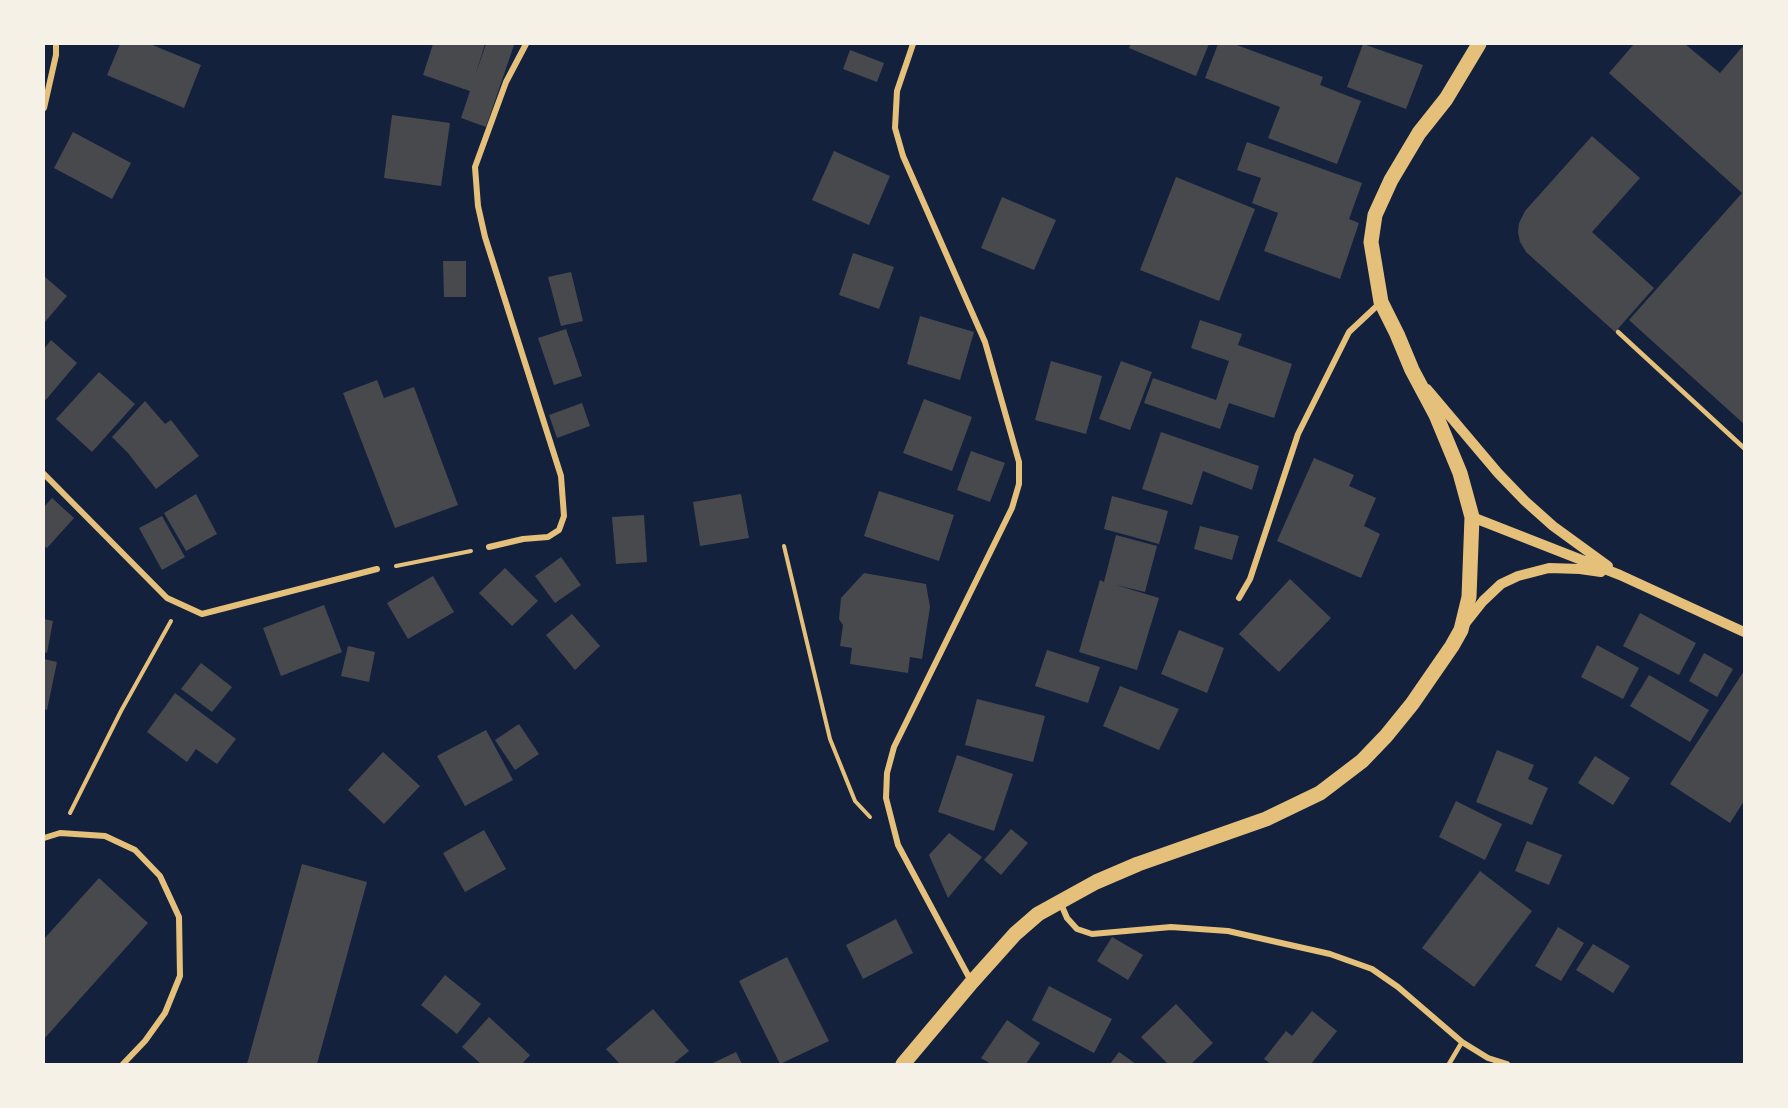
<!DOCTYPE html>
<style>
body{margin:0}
#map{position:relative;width:1788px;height:1108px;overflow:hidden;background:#14213d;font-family:Rubik,sans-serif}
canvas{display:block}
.frame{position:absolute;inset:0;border:45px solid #f6f1e7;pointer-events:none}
</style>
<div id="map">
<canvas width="1788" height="1108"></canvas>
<div class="frame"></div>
</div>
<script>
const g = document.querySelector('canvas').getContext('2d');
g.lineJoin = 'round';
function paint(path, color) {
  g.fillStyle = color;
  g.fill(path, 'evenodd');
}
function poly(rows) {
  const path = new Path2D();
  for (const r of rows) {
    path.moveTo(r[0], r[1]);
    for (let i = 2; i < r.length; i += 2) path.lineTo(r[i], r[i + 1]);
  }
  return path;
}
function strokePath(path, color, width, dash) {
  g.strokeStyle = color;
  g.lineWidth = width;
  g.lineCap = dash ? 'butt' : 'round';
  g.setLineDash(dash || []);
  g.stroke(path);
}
paint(poly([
 [120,44,150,44,201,65,184,108,107,75],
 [433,44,485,44,475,76,486,44,514,45,486,127,461,118,470,91,423,75],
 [1131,44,1209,44,1196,76,1129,48],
 [1218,44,1234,44,1323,77,1320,85,1361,101,1337,164,1268,138,1280,107,1205,78],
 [1363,44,1423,65,1406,109,1347,87],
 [1634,44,1685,44,1720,73,1744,45,1744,424,1629,320,1742,193,1609,73],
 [850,50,884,63,877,82,843,69],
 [392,115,450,123,441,186,384,178],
 [73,132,131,163,112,199,54,168],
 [1592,136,1640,178,1592,232,1654,288,1615,332,1526,252,1520,242,1518,232,1519,223,1525,211],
 [1247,142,1362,183,1349,219,1359,223,1340,279,1264,251,1278,213,1252,203,1261,178,1237,170],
 [834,151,890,176,869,225,812,200],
 [1176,177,1255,209,1219,301,1140,270],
 [1002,197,1056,220,1034,270,981,248],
 [853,253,894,267,879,309,839,295],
 [443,261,466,261,466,297,444,297],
 [571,272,583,321,561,326,548,277],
 [44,276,67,296,44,323],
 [920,316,974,332,960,380,907,364],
 [1200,320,1242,334,1238,345,1292,364,1274,418,1229,403,1220,429,1144,403,1153,378,1216,400,1229,361,1191,348],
 [566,329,582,376,554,385,538,338],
 [51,340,77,363,44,402,44,349],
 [1051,361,1102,376,1086,434,1035,420],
 [1121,361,1152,372,1130,430,1099,419],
 [99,372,135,404,92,452,56,419],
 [377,380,384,398,414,387,458,505,395,528,343,393],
 [924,399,972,417,952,471,903,453],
 [145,401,165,424,171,420,199,456,156,489,128,453,112,437],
 [582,403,590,426,557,438,549,415],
 [1161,432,1259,466,1252,490,1203,471,1192,505,1142,489],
 [971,451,1005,463,990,502,957,490],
 [1314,458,1354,475,1349,486,1376,498,1364,526,1380,534,1361,578,1277,541],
 [879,491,954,515,939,561,864,536],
 [196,494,217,534,186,551,164,513],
 [741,494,749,538,700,546,693,502],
 [1112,496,1168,511,1159,544,1104,529],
 [52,498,74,518,47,548,44,546,44,507],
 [644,515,647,562,616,564,612,517],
 [162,516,185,557,162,570,139,528],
 [1200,526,1239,536,1232,560,1194,549],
 [1116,535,1157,546,1145,592,1116,585,1159,598,1137,670,1079,652,1100,580,1104,582],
 [561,557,581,585,555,603,535,576],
 [505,568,538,601,512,626,479,593],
 [864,573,926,584,930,607,922,659,910,657,908,673,850,664,852,648,840,646,843,625,839,619,841,598],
 [433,576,454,612,408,639,387,603],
 [1290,579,1331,618,1279,672,1239,634],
 [324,605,342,652,281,676,263,628],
 [1640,613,1696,643,1679,675,1623,646],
 [572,614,600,646,575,670,546,635],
 [44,619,53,621,47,653,44,652],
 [1179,630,1224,648,1207,693,1161,674],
 [1597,645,1639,668,1623,699,1581,677],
 [348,646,375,652,369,682,341,676],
 [1047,650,1100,667,1088,703,1035,686],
 [1704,653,1733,669,1717,697,1689,681],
 [44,659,57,662,47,710,44,709],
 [201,663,232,687,212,712,181,689],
 [1744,671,1744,801,1730,823,1670,784],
 [1649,675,1709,710,1690,742,1630,706],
 [1120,686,1179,709,1159,750,1103,726],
 [175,693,236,739,217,764,196,749,187,762,147,732],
 [977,699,1045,716,1033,762,965,745],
 [519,724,539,754,515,770,495,740],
 [486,730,513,780,465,806,437,756],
 [1497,750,1534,765,1528,779,1548,788,1532,825,1476,802],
 [383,752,420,786,384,824,348,790],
 [957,755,1013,774,994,831,938,812],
 [1595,756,1630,778,1613,805,1578,783],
 [1456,801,1502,824,1485,860,1439,837],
 [1011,829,1028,843,1001,875,984,860],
 [484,830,506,869,465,892,443,853],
 [949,833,982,857,948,898,929,855],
 [1527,841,1562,855,1549,885,1515,871],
 [302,864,367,882,317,1064,247,1064],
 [1480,871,1532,911,1474,987,1422,948],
 [99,878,148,923,44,1039,44,939],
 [896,919,913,953,863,979,846,945],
 [1558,927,1584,943,1561,981,1535,966],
 [1112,937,1143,955,1128,980,1097,961],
 [1593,944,1630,966,1613,993,1576,970],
 [787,957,829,1041,780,1064,739,981],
 [445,975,481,1004,457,1034,421,1005],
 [1049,986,1112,1019,1094,1053,1032,1020],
 [1176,1004,1213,1043,1191,1064,1168,1064,1141,1037],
 [653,1009,689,1051,673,1064,620,1064,606,1049],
 [1312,1011,1337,1031,1311,1064,1271,1064,1264,1059,1286,1031,1292,1036],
 [489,1017,530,1055,522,1064,481,1064,462,1047],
 [1007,1020,1040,1043,1026,1064,991,1064,981,1058],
 [736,1052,742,1064,711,1064],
 [1119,1052,1136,1064,1110,1064]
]), '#48494c');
strokePath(poly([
 [784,546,830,739,855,801,870,817],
 [396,566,471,551],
 [70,813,121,711,171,621]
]), '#e5c07b', 4);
strokePath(poly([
 [1618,332,1744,448],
 [1449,1064,1462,1042]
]), '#e5c07b', 4.5);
strokePath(poly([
 [913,44,897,91,895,128,903,156,985,342,1019,462,1019,484,1012,508,894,747,887,773,886,798,898,845,971,981],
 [44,108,56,55,56,44],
 [44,474,167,598,202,614,377,569],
 [489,547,523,539,548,537,559,530,564,516,561,476,485,237,478,206,475,167,506,82,526,44],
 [1239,598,1250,579,1298,434,1349,332,1380,303],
 [44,838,60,833,105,836,135,850,160,876,179,917,180,976,165,1013,145,1041,123,1064],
 [1061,904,1067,918,1077,929,1092,934,1171,927,1228,931,1330,954,1372,969,1398,987,1462,1042,1488,1058,1507,1064]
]), '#e5c07b', 6);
strokePath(poly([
 [1427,389,1498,473,1525,501,1553,526,1608,566],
 [1472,517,1620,575,1744,632],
 [1464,625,1483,601,1501,584,1518,576,1549,568,1580,569,1601,572]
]), '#e5c07b', 10);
strokePath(poly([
 [903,1064,972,982,1015,934,1038,914,1096,882,1138,864,1266,819,1320,793,1362,761,1386,736,1412,704,1452,646,1461,630,1469,597,1472,517,1460,473,1436,415,1412,370,1397,334,1381,302,1371,242,1375,215,1391,180,1419,133,1446,99,1479,44]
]), '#e5c07b', 15);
</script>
